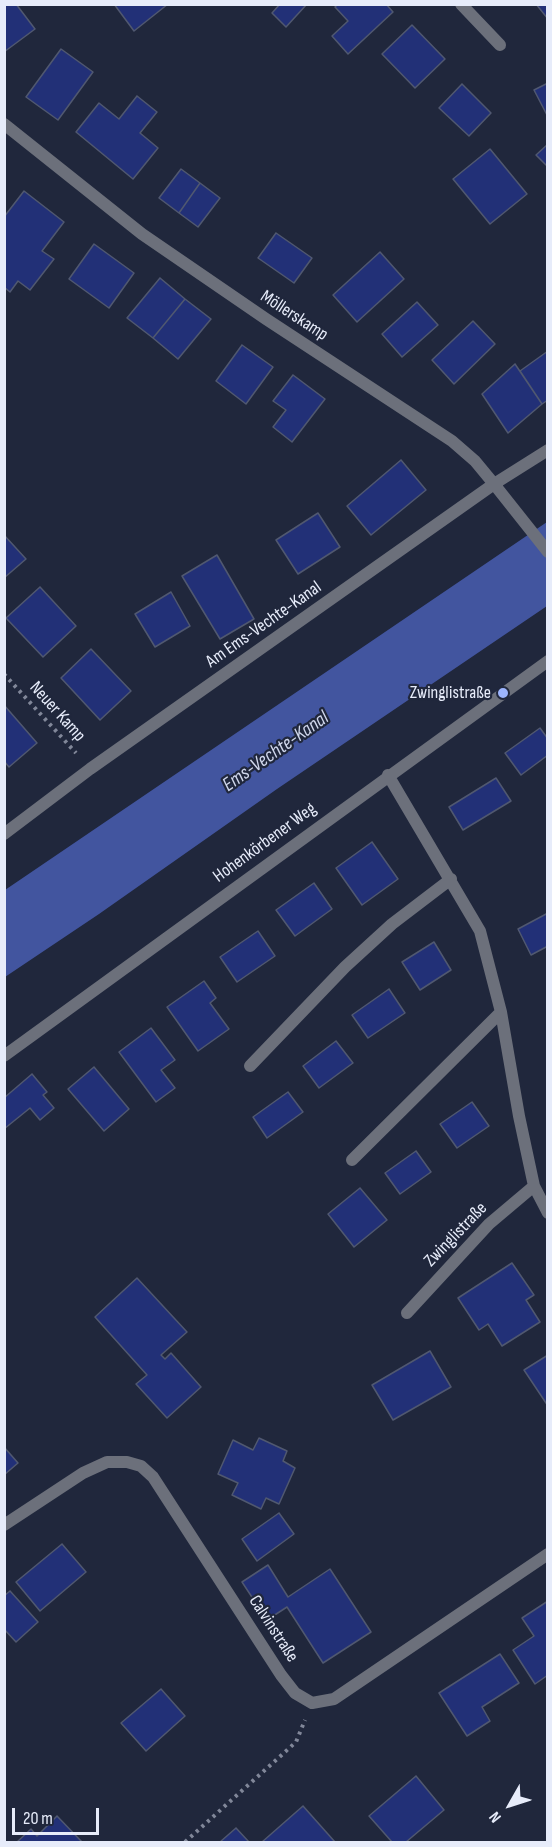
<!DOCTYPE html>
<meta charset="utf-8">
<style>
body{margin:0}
#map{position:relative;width:552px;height:1847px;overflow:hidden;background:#20273c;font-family:"Sofia Sans Condensed",sans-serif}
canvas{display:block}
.frame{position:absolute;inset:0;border:6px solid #e7ecfa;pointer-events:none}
.north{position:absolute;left:480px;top:1775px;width:60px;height:60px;-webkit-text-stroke:4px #20273c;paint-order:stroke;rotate:231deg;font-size:16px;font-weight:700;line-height:24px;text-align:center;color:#e7ecfa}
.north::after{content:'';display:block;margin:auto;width:21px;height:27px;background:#e7ecfa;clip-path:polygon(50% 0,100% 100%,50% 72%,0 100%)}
.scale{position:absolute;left:12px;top:1808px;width:87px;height:27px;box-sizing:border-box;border:3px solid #e7ecfa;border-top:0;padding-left:8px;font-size:18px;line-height:21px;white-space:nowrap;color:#e7ecfa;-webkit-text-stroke:4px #20273c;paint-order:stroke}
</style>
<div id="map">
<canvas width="552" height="1847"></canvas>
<div class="frame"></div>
<div class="north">N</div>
<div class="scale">20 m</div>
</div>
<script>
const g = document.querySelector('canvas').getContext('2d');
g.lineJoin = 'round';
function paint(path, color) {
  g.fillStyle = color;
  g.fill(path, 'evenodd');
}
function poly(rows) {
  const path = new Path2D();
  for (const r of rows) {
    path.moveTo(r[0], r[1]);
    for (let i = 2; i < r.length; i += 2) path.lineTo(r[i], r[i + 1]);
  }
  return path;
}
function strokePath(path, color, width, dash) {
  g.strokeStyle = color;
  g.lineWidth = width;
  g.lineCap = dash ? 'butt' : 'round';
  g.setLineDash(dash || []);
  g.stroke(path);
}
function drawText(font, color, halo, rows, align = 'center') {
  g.font = font + ' "Sofia Sans Condensed",sans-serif';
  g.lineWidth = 4.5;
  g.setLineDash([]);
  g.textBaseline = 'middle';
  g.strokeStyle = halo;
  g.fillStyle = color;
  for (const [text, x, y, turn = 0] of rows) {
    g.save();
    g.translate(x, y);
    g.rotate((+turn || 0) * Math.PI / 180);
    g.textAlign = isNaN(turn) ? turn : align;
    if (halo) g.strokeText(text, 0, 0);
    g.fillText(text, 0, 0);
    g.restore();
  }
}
paint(poly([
 [547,522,547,606,277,789,99,914,5,977,5,890]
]), '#42559f');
const building = poly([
 [4,4,16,4,35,29,4,52,4,4],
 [114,4,168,4,134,31,114,4],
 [280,4,307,4,286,27,272,13,280,4],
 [338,4,386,4,393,12,348,54,332,36,348,21,335,7,338,4],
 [536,4,548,4,548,19,536,4],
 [412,25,445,59,415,88,382,54,412,25],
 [61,49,93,72,58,120,26,97,61,49],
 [548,83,548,117,534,90,548,83],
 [462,84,491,113,469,136,439,108,462,84],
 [137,96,157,112,140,133,158,148,133,179,76,132,99,103,119,119,137,96],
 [548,144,548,167,536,155,548,144],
 [490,149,527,194,490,224,453,179,490,149],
 [181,169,200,183,179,213,159,198,181,169],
 [200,183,220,198,198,227,179,213,200,183],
 [24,191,64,222,42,251,54,259,30,290,18,281,10,292,4,287,4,217,24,191],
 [276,233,312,258,294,283,258,258,276,233],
 [94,244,134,273,109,308,69,279,94,244],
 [380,252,404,279,357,322,333,295,380,252],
 [160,278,185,299,153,338,127,318,160,278],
 [185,299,211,319,178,359,153,338,185,299],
 [417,302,438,325,402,357,382,334,417,302],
 [473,321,495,344,454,384,432,360,473,321],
 [242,345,273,367,246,404,216,381,242,345],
 [548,351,548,400,542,404,520,371,548,351],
 [515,364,542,404,508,433,482,394,515,364],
 [293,375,325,399,292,442,273,427,286,410,273,401,293,375],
 [401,460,426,490,371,535,347,506,401,460],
 [318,513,340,547,298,574,276,540,318,513],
 [4,535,26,559,4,578,4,535],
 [217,555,254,619,220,639,182,576,217,555],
 [40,587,76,626,43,657,6,618,40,587],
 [171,592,190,626,155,647,135,614,171,592],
 [91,649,131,691,100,720,61,678,91,649],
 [4,705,37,743,9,767,4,761,4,705],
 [540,728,548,739,548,755,521,775,505,753,540,728],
 [496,778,511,801,463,830,449,807,496,778],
 [372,842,398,879,362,905,336,868,372,842],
 [314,883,332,909,295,936,276,910,314,883],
 [548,913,548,946,531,955,518,929,548,913],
 [258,931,275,956,237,982,220,957,258,931],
 [434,942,451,970,420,990,402,962,434,942],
 [204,981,216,998,210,1003,229,1029,198,1051,167,1007,204,981],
 [389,989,405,1013,368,1038,352,1015,389,989],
 [151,1028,175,1060,161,1070,175,1088,156,1102,119,1052,151,1028],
 [336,1041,353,1063,319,1088,303,1066,336,1041],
 [94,1067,129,1109,104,1131,68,1089,94,1067],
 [32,1074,47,1092,43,1095,54,1108,40,1120,30,1108,4,1129,4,1098,32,1074],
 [288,1092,303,1112,267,1138,253,1117,288,1092],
 [472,1102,489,1126,457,1148,440,1124,472,1102],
 [416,1151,431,1172,400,1194,385,1173,416,1151],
 [360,1188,387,1220,354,1247,328,1214,360,1188],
 [512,1263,534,1295,526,1300,540,1322,502,1346,488,1324,479,1330,458,1298,512,1263],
 [137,1278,187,1332,161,1355,165,1359,171,1353,201,1387,167,1418,136,1384,147,1375,95,1317,137,1278],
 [430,1351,451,1387,393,1420,372,1385,430,1351],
 [548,1355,548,1406,524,1370,548,1355],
 [259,1438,287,1451,283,1461,295,1468,279,1504,266,1498,261,1509,232,1495,238,1483,218,1474,233,1440,253,1450,259,1438],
 [4,1447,18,1463,4,1475,4,1447],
 [279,1513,294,1534,257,1561,242,1539,279,1513],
 [62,1544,86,1572,40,1611,16,1582,62,1544],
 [268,1565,288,1597,330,1569,371,1632,323,1663,287,1607,267,1620,242,1582,268,1565],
 [10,1591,38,1622,16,1642,4,1629,4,1596,10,1591],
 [548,1601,548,1675,535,1684,513,1650,534,1636,522,1618,548,1601],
 [500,1654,519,1683,482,1707,490,1721,467,1736,439,1693,500,1654],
 [161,1689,185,1716,146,1751,121,1723,161,1689],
 [416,1776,444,1810,406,1842,392,1842,369,1816,416,1776],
 [303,1806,335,1842,262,1842,303,1806],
 [57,1816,82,1842,17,1842,31,1829,37,1836,57,1816],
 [236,1828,249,1842,220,1842,236,1828]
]);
paint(building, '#223077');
strokePath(building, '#505870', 1.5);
strokePath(poly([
 [4,674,76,753],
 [185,1842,296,1742,305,1720]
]), '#818799', 4, [3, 4.5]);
strokePath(poly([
 [461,4,500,45],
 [4,124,142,234,266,319,452,441,475,461,494,484,548,552],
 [388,775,480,931,501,1012,519,1116,534,1186,548,1213],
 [4,834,90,769,494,484,548,450],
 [4,1056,548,661],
 [250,1066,345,967,392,924,451,879],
 [352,1160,501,1012],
 [407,1313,489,1224,534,1186],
 [4,1525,83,1473,107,1462,127,1462,141,1466,153,1477,281,1675,295,1693,312,1703,334,1699,548,1554]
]), '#6c707b', 12);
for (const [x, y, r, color] of [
 [503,693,6,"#9cb4fd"]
]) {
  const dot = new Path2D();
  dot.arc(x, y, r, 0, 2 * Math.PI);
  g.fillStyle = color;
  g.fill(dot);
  strokePath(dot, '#20273c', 2);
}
drawText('18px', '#e7ecfa', '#20273c', [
 ["Möllerskamp",294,316,33],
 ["Am Ems-Vechte-Kanal",264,625,-35],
 ["Neuer Kamp",57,712,48],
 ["Hohenkörbener Weg",265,843,-36],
 ["Zwinglistraße",456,1235,-46],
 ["Calvinstraße",273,1629,57]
]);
drawText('18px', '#e7ecfa', '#20273c', [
 ["Zwinglistraße",491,693]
], 'right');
drawText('italic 20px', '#d0d7ec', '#20273c', [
 ["Ems-Vechte-Kanal",276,752,-35]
]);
</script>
